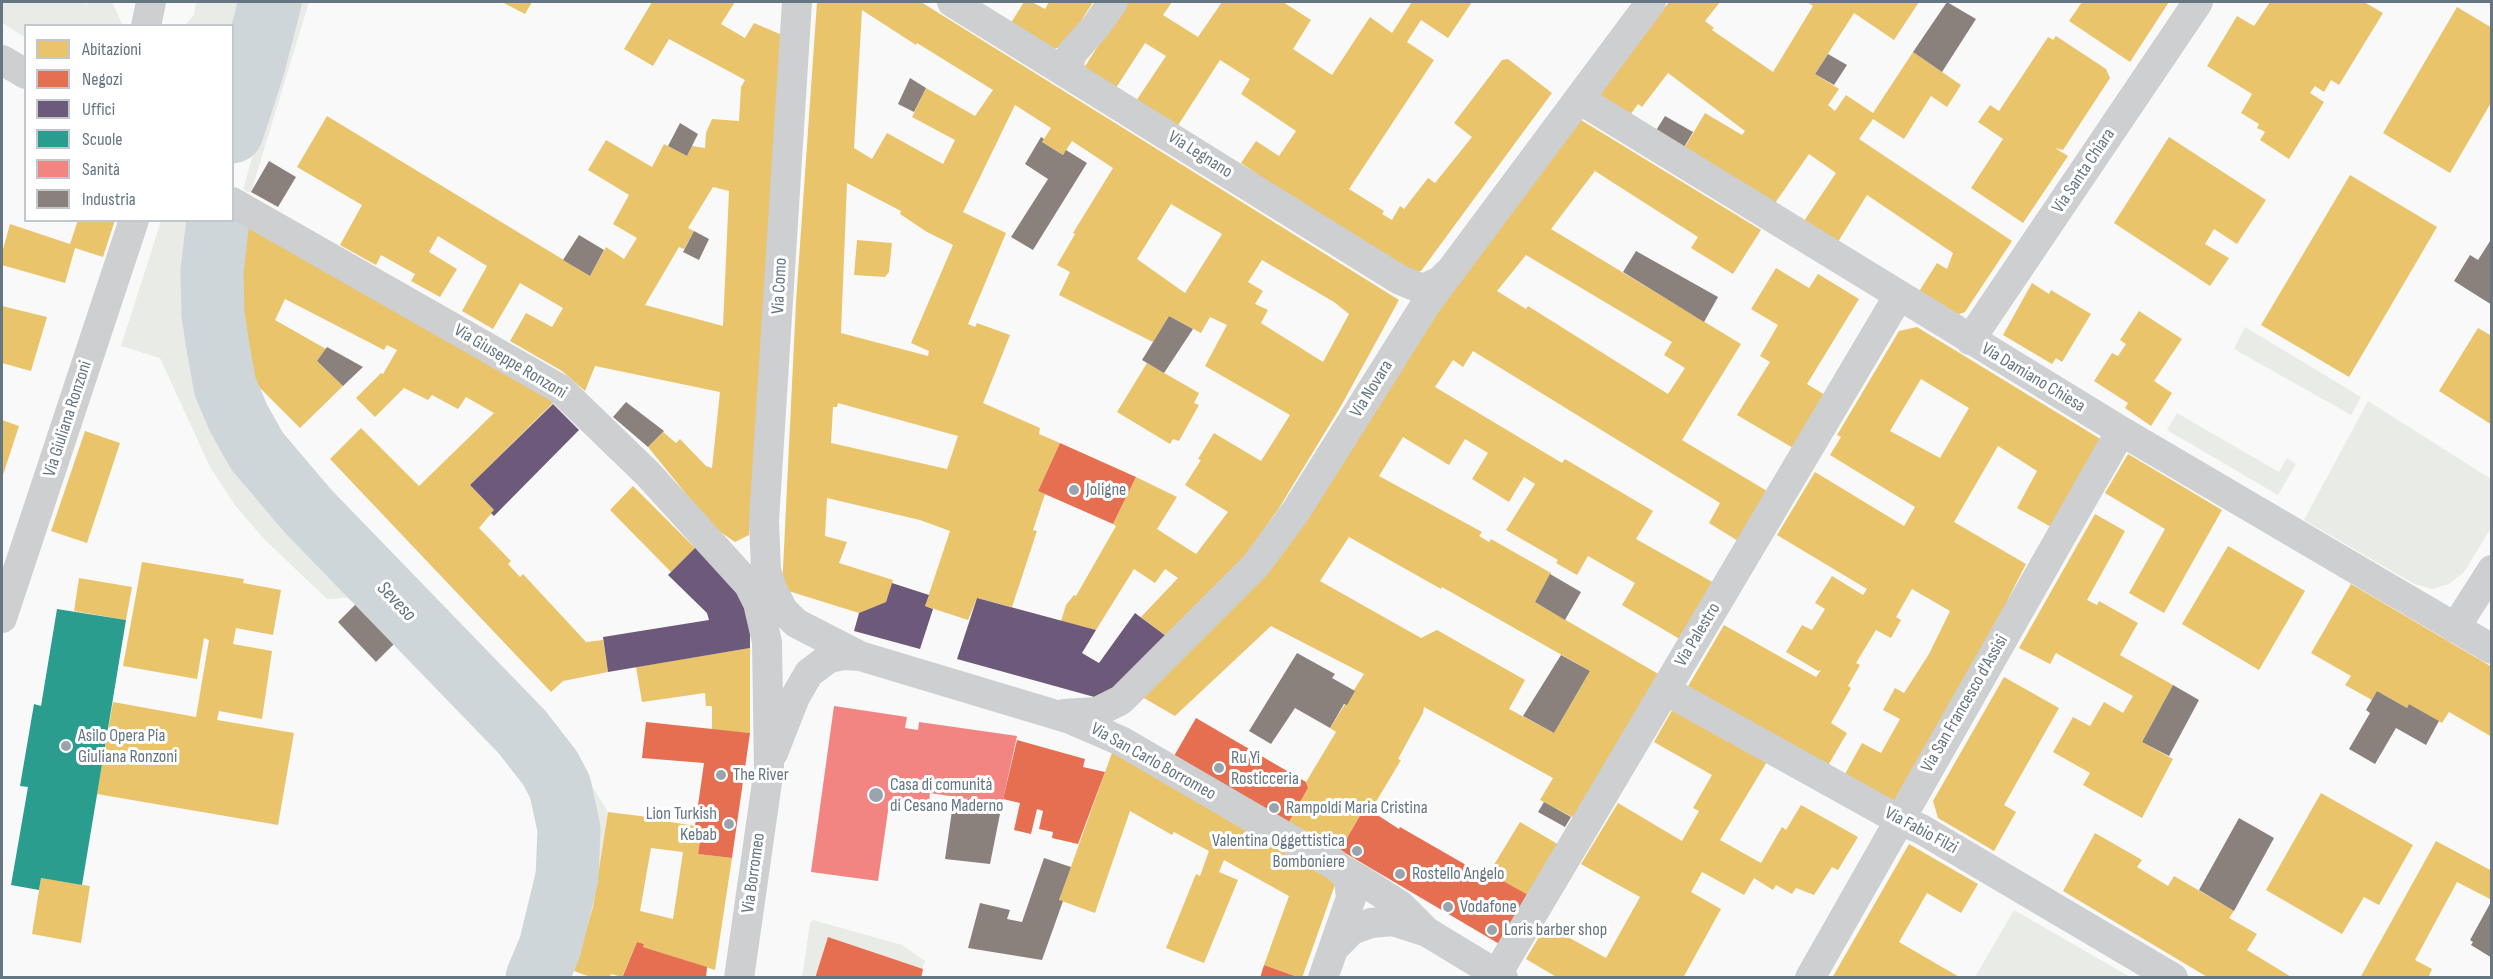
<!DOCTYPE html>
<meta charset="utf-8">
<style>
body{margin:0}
#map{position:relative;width:2493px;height:979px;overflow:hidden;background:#f9f9f9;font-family:"Sofia Sans Condensed",sans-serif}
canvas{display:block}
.frame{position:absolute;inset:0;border:3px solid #657683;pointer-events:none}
.legend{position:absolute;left:24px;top:24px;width:210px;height:198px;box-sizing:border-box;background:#fff;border:2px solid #c1c8cd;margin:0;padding:8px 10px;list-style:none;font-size:18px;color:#657683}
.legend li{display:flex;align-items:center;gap:12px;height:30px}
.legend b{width:30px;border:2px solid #c1c8cd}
</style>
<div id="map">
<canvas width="2493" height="979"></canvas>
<div class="frame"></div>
<ul class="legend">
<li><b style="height:16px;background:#e9c46a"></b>Abitazioni</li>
<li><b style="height:16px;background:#e76f51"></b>Negozi</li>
<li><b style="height:16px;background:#6d597a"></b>Uffici</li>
<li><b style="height:16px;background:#2a9d8f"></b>Scuole</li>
<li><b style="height:16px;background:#f28482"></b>Sanità</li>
<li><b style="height:16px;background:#8a817c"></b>Industria</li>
</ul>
</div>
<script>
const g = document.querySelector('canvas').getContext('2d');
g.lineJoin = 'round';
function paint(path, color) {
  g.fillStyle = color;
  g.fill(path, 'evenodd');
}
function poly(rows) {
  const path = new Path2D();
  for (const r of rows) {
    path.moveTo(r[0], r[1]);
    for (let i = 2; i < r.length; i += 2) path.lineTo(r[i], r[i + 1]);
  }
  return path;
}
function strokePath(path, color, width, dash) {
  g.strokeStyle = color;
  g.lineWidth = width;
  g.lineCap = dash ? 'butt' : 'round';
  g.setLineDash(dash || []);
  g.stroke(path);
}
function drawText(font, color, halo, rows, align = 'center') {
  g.font = font + ' "Sofia Sans Condensed",sans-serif';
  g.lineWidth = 6;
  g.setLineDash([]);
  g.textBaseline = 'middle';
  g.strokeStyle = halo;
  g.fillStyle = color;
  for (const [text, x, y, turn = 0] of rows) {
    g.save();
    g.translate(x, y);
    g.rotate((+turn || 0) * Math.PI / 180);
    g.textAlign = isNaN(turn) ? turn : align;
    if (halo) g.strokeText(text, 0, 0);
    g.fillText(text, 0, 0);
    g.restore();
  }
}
paint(poly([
 [2,2,79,2,87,4,88,2,112,2,122,24,26,26,25,37,2,23],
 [196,2,249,2,233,57,232,26,185,25,194,15],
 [288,2,309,2,251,192,247,192,243,189,263,121],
 [161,221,192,221,188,278,194,356,204,407,216,438,233,469,258,497,283,519,361,597,327,599,263,538,235,505,210,467,160,358,121,346],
 [2245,327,2361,397,2351,415,2234,349],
 [2368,401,2491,479,2491,528,2464,572,2449,584,2432,589,2414,584,2304,520],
 [2177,413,2279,472,2287,458,2296,464,2278,495,2167,430],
 [516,685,571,752,608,812,593,907,571,977,562,977,575,944,588,894,594,827,586,799,569,764],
 [2014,910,2130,977,1975,977],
 [813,920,902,945,925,961,922,969,828,937,815,977,802,978,810,923]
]), '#e8ebe6');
paint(poly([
 [502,2,532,2,525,14],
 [652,2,735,2,721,24,745,38,754,23,782,35,749,535,735,542,713,527,648,447,663,432,676,443,680,439,706,466,712,468,720,392,595,366,585,391,562,371,510,341,526,313,552,327,563,308,520,283,493,329,462,311,487,266,438,236,429,252,457,269,440,297,411,281,415,274,381,255,376,265,340,245,362,205,297,167,327,116,590,276,606,247,624,259,637,238,613,224,629,195,588,170,606,140,652,167,664,144,687,156,692,146,705,148,706,133,712,119,739,121,741,87,745,80,669,39,653,66,624,49],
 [713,187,729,191,723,326,645,305,679,247,684,249,694,231,688,228],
 [817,2,921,2,1399,300,1341,406,1279,508,1230,577,1170,639,1141,617,1178,578,1165,569,1155,583,1134,569,1096,630,1061,621,1066,605,1074,595,1076,596,1116,526,1113,524,1136,477,1177,497,1157,529,1196,554,1228,512,1185,485,1201,460,1198,459,1214,433,1261,461,1290,415,1205,366,1227,325,1210,317,1201,333,1169,316,1153,342,1059,295,1070,272,1057,265,1075,234,1073,233,1113,168,1072,141,1063,155,1042,142,1051,128,1015,105,963,212,1006,233,968,324,975,327,977,323,1010,335,983,403,1040,428,1039,434,1060,443,1038,491,1045,494,1033,530,1037,531,1012,607,977,598,968,620,925,606,950,531,920,520,827,498,825,536,847,542,839,563,893,580,886,602,859,613,782,589,796,302],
 [862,10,916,45,917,43,993,90,975,116,926,88,912,117,955,140,943,164,887,133,872,159,854,148],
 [847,183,901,211,900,214,927,232,953,245,911,343,929,351,928,356,841,333],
 [1171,204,1222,234,1185,293,1137,259],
 [1262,260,1334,302,1349,314,1323,362,1261,323,1268,310,1255,304,1263,291,1248,282],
 [838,403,958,436,947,469,831,443,833,407,837,407],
 [1024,2,1032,2,1045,9,1049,2,1093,2,1065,46,1048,50,1009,26],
 [1126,2,1172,2,1163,15,1198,37,1222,2,1283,2,1311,20,1293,49,1332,75,1370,17,1392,33,1412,2,1472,2,1448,38,1421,20,1407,42,1434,60,1349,189,1384,211,1382,214,1392,220,1400,206,1404,209,1428,178,1435,183,1472,137,1454,123,1502,60,1508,59,1552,93,1421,271,1405,275,1241,163,1256,141,1279,156,1296,131,1241,94,1250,79,1220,60,1177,127,1136,101,1166,56,1145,43,1114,91,1082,71],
 [1669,2,1720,2,1705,21,1714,28,1712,30,1773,72,1813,6,1807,2,1919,2,1894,40,1854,13,1815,74,1839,89,1828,105,1835,111,1846,95,1873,113,1913,52,1961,85,1947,107,1931,96,1904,139,1873,119,1859,139,2012,241,1965,312,1954,316,1918,293,1937,263,1947,269,1953,253,1867,195,1836,245,1802,224,1836,173,1809,154,1773,206,1682,152,1705,113,1742,135,1745,131,1668,73,1642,107,1638,104,1628,118,1598,96],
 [2082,2,2169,2,2130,62,2069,21],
 [2270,2,2364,2,2383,13,2339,85,2331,80,2324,92,2315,86,2310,93,2324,102,2289,159,2260,140,2265,132,2257,128,2259,124,2241,113,2252,94,2207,66,2237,16,2254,26],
 [2457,7,2492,28,2492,101,2450,173,2383,133],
 [2056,36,2106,69,2110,78,2063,150,2055,148,2068,156,2023,223,1971,188,2003,139,1978,122,1990,105,1999,111,2048,37,2053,40],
 [1581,120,1761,230,1733,274,1691,248,1698,237,1595,171,1551,229,1741,344,1682,440,1767,491,1738,541,1709,523,1720,503,1473,351,1463,367,1453,360,1435,387,1562,463,1565,459,1653,511,1636,539,1716,584,1683,641,1622,605,1635,583,1588,556,1577,575,1556,563,1558,560,1506,530,1535,484,1524,477,1509,502,1472,479,1488,453,1465,439,1449,465,1403,437,1379,476,1482,532,1479,536,1489,542,1491,539,1551,573,1535,602,1660,675,1576,819,1540,800,1553,778,1424,707,1423,713,1398,759,1401,760,1371,810,1365,807,1340,850,1289,822,1308,788,1306,782,1336,732,1330,728,1364,674,1271,626,1175,716,1137,694,1447,299],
 [1526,255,1672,342,1664,355,1685,368,1668,394,1528,306,1526,309,1497,291],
 [1349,537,1441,589,1442,587,1590,671,1554,733,1509,709,1525,680,1437,630,1421,638,1320,581],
 [2169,137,2266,200,2237,244,2214,229,2205,244,2229,258,2210,286,2114,223],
 [2350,175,2437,227,2349,377,2261,325],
 [78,220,115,220,103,257,75,248,65,283,2,265,2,253,10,224,70,244],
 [243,224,555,401,470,485,494,510,479,528,511,561,508,564,520,577,523,574,586,642,603,640,608,672,563,681,551,692,330,459,361,428,419,486,494,413,466,397,458,409,432,395,428,400,404,388,375,417,356,398,381,373,383,374,397,350,387,345,384,350,285,299,275,320,326,349,317,361,343,386,300,428,245,373,235,235],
 [857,240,892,243,889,272,885,277,854,275],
 [1776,268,1809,288,1818,274,1859,299,1807,384,1825,395,1793,448,1737,415,1770,362,1760,356,1778,325,1751,309],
 [2032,283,2049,294,2051,290,2091,314,2062,362,2056,358,2052,364,2003,335],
 [2,306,47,317,31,371,2,363],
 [2139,311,2182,339,2154,381,2172,393,2151,426,2125,408,2128,403,2094,381,2112,353,2118,356,2126,344,2120,340],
 [1917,327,2102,440,2053,528,2017,508,2037,471,1998,446,1954,522,2026,564,2008,599,2011,601,1895,807,1845,774,1862,743,1881,753,1900,719,1883,710,1895,688,1904,693,1929,654,1950,611,1912,589,1896,617,1901,620,1891,638,1876,630,1856,663,1860,665,1848,686,1851,688,1831,723,1847,733,1826,769,1687,688,1724,625,1816,677,1821,670,1818,671,1786,652,1802,625,1812,630,1825,609,1815,603,1832,576,1863,595,1867,589,1777,535,1815,472,1904,526,1915,507,1830,455,1841,437,1837,435,1899,331],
 [1921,379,1969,408,1940,458,1890,431],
 [2478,328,2492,336,2492,425,2439,391],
 [1147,363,1199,393,1194,403,1199,405,1179,441,1173,439,1170,444,1117,412],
 [2,420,19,426,2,478],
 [85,431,120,443,87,543,51,531],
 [2128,454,2222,510,2164,613,2129,593,2165,529,2105,493],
 [633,486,695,548,671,572,610,510],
 [2095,514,2125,531,2087,600,2097,605,2099,601,2138,623,2120,655,2173,685,2142,742,2173,759,2142,818,2083,785,2090,773,2053,752,2073,717,2090,726,2104,702,2123,713,2133,696,2056,653,2050,664,2019,648],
 [2228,546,2305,591,2259,670,2182,624],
 [142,562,244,579,243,583,281,590,273,635,236,628,233,644,272,651,262,719,219,711,217,720,294,733,278,825,97,794,113,702,196,717,209,640,204,638,197,679,123,666],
 [79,578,132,587,126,620,74,611],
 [2351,584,2492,667,2492,737,2449,712,2442,723,2409,704,2407,708,2377,691,2372,700,2345,685,2351,676,2311,653],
 [750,648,750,733,712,730,712,706,706,706,705,693,642,702,636,667],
 [2004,677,2059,708,2004,805,2016,812,1994,851,1938,818,1933,801],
 [1674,707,1768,760,1720,840,1761,863,1782,827,1786,830,1801,805,1858,837,1838,870,1832,867,1814,895,1796,888,1792,894,1776,885,1773,890,1754,878,1744,895,1702,872,1691,892,1721,909,1683,978,1558,978,1526,959,1546,925,1606,958,1640,897,1581,864,1618,803,1682,841,1699,811,1693,808,1712,775,1654,742],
 [1113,750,1337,879,1302,978,1264,965,1289,896,1224,860,1219,872,1238,880,1204,963,1166,948,1196,874,1200,876,1209,851,1174,832,1172,835,1130,811,1095,913,1059,900],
 [2321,793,2413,845,2379,905,2364,897,2342,934,2266,890],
 [608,812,664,819,664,821,702,827,698,854,732,858,715,970,643,947,644,944,637,942,622,977,611,974,609,978,593,978,574,971,593,907],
 [651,848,683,852,673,919,640,911],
 [1520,822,1561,846,1531,897,1489,873],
 [2095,833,2142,860,2137,867,2168,886,2174,876,2234,911,2229,918,2257,934,2247,950,2293,978,2209,978,2063,891],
 [2436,841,2492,871,2492,900,2457,882,2415,960,2432,969,2428,978,2360,978],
 [1909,844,1978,884,1961,913,1927,893,1899,942,1961,978,1832,978],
 [41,878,90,886,81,943,32,934]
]), '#e9c46a');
paint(poly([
 [1060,443,1136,477,1113,524,1038,491],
 [1196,718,1306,782,1308,788,1289,822,1174,756],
 [646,722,750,733,732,858,698,854,702,827,695,826,704,763,642,758],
 [1017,740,1085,759,1083,767,1105,772,1078,844,1052,838,1053,832,1039,829,1043,811,1037,809,1031,834,1014,830,1020,803,1003,799],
 [1365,807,1399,829,1400,827,1487,877,1489,873,1530,896,1501,945,1340,850],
 [828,937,923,969,921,978,815,978],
 [637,942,644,944,643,947,707,967,706,978,622,978],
 [1264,965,1298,977,1298,978,1260,978]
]), '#e76f51');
paint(poly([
 [553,404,579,430,494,516,491,513,494,510,470,485],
 [697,546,750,606,750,648,608,672,603,637,709,620,707,613,668,575],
 [892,583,929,595,925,606,933,609,920,649,854,631,859,613,886,602],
 [977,598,1096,630,1082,653,1099,663,1135,613,1170,639,1116,688,1098,698,957,659]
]), '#6d597a');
paint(poly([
 [57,609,126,620,82,885,41,878,39,890,11,885,28,787,20,786,34,704,41,706]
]), '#2a9d8f');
paint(poly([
 [834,706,907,717,905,728,918,730,919,722,1017,736,1002,804,930,793,928,810,889,804,878,881,811,872]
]), '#f28482');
paint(poly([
 [1947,2,1976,19,1942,72,1913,52],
 [1828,54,1847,65,1834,85,1815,74],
 [910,78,926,88,914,112,898,104],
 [1665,116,1693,132,1683,149,1655,132],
 [680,123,698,134,687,156,668,146],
 [1041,137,1044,139,1042,142,1063,155,1066,150,1087,163,1033,250,1011,237,1048,179,1025,164],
 [269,161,296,177,278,207,251,192],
 [694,231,709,239,699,260,683,252],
 [579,235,604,250,590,276,563,260],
 [2492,238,2492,305,2454,281,2470,255,2478,260],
 [1636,251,1718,297,1704,322,1623,272],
 [1169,316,1193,329,1164,373,1142,360],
 [327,347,363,367,343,386,317,361],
 [626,402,664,431,648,447,613,417],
 [1550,574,1581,592,1565,620,1535,602],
 [358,602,396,642,376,662,338,622],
 [1297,653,1335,674,1332,678,1355,691,1347,705,1344,704,1330,728,1295,708,1271,744,1249,731],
 [1561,655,1590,671,1554,733,1523,716],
 [2173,685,2199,700,2169,756,2142,742],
 [2377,691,2407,708,2409,704,2439,721,2426,745,2396,728,2375,764,2349,749,2370,713,2366,710],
 [954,797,1002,804,990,864,945,859],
 [1544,802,1571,817,1565,827,1538,812],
 [2239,818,2274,838,2234,911,2199,890],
 [1044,858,1071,867,1059,900,1063,901,1042,960,968,948,980,903,1010,910,1007,919,1022,922],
 [2492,900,2492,958,2471,945,2473,942,2470,940]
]), '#8a817c');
strokePath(poly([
 [232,132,253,68,270,2],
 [218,220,212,272,213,314,218,347,225,386,238,417,257,451,308,511,522,732,550,768,560,787,569,829,567,877,550,947,537,978]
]), '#ced6d9', 63);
strokePath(poly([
 [797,2,764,521,766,570,773,591,783,610,796,623,860,656,1070,719,1121,741,1367,884,1401,906,1427,932,1503,978],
 [952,2,1400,280,1423,289,1440,281,1448,273],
 [146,26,151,2],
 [2,60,26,74],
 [1073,75,1068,66,1072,53,1096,26,1113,2],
 [1579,99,2121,431,2492,649],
 [232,202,560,389,647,473,749,585,758,603,767,642,769,768,739,978],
 [1970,340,2198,2],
 [2,618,134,220],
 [2455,628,2492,570],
 [1665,690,1899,820,1921,829,2173,978],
 [1064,714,1097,712,1121,700,1256,565,1296,511,1426,304,1651,2],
 [773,753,795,697,809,673,829,658,844,655,860,656],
 [1333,949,1352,930,1371,923,1393,921,1424,931],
 [1497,974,1898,297],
 [1323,978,1351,898,1349,879,1334,863],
 [1810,978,2121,431]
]), '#cecfd0', 30);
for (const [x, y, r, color] of [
 [1074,490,6,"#99a4ac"],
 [66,746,6,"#99a4ac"],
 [1219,768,6,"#99a4ac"],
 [721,775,6,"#99a4ac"],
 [876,795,8,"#99a4ac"],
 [1274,808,6,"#99a4ac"],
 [729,824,6,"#99a4ac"],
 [1357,851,6,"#99a4ac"],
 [1400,874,6,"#99a4ac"],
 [1448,907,6,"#99a4ac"],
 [1492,930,6,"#99a4ac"]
]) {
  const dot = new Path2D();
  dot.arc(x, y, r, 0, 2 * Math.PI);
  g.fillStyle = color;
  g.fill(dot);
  strokePath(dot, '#fff', 2);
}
drawText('18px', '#657683', '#fff', [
 ["Via Legnano",1200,155,32],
 ["Via Santa Chiara",2084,171,-56],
 ["Via Como",780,286,-87],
 ["Via Giuseppe Ronzoni",510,362,31],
 ["Via Damiano Chiesa",2033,378,31],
 ["Via Novara",1372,389,-58],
 ["Via Giuliana Ronzoni",68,419,-72],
 ["Via Palestro",1698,635,-59],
 ["Via San Francesco d'Assisi",1965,704,-60],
 ["Via San Carlo Borromeo",1153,762,29],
 ["Via Fabio Filzi",1921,831,28],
 ["Via Borromeo",754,873,-82]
]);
drawText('18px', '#657683', '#fff', [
 ["Joligne",1086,490],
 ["Asilo Opera Pia",78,736],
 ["Giuliana Ronzoni",78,757],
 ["Ru Yi",1231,758],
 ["Rosticceria",1231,779],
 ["The River",733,775],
 ["Casa di comunità",890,785],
 ["di Cesano Maderno",890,806],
 ["Rampoldi Maria Cristina",1286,808],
 ["Lion Turkish",717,814,"right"],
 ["Kebab",717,835,"right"],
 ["Valentina Oggettistica",1345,841,"right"],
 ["Bomboniere",1345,862,"right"],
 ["Rostello Angelo",1412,874],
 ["Vodafone",1460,907],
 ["Loris barber shop",1504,930]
], 'left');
drawText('italic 20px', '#60757c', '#fff', [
 ["Seveso",396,602,46]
]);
</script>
